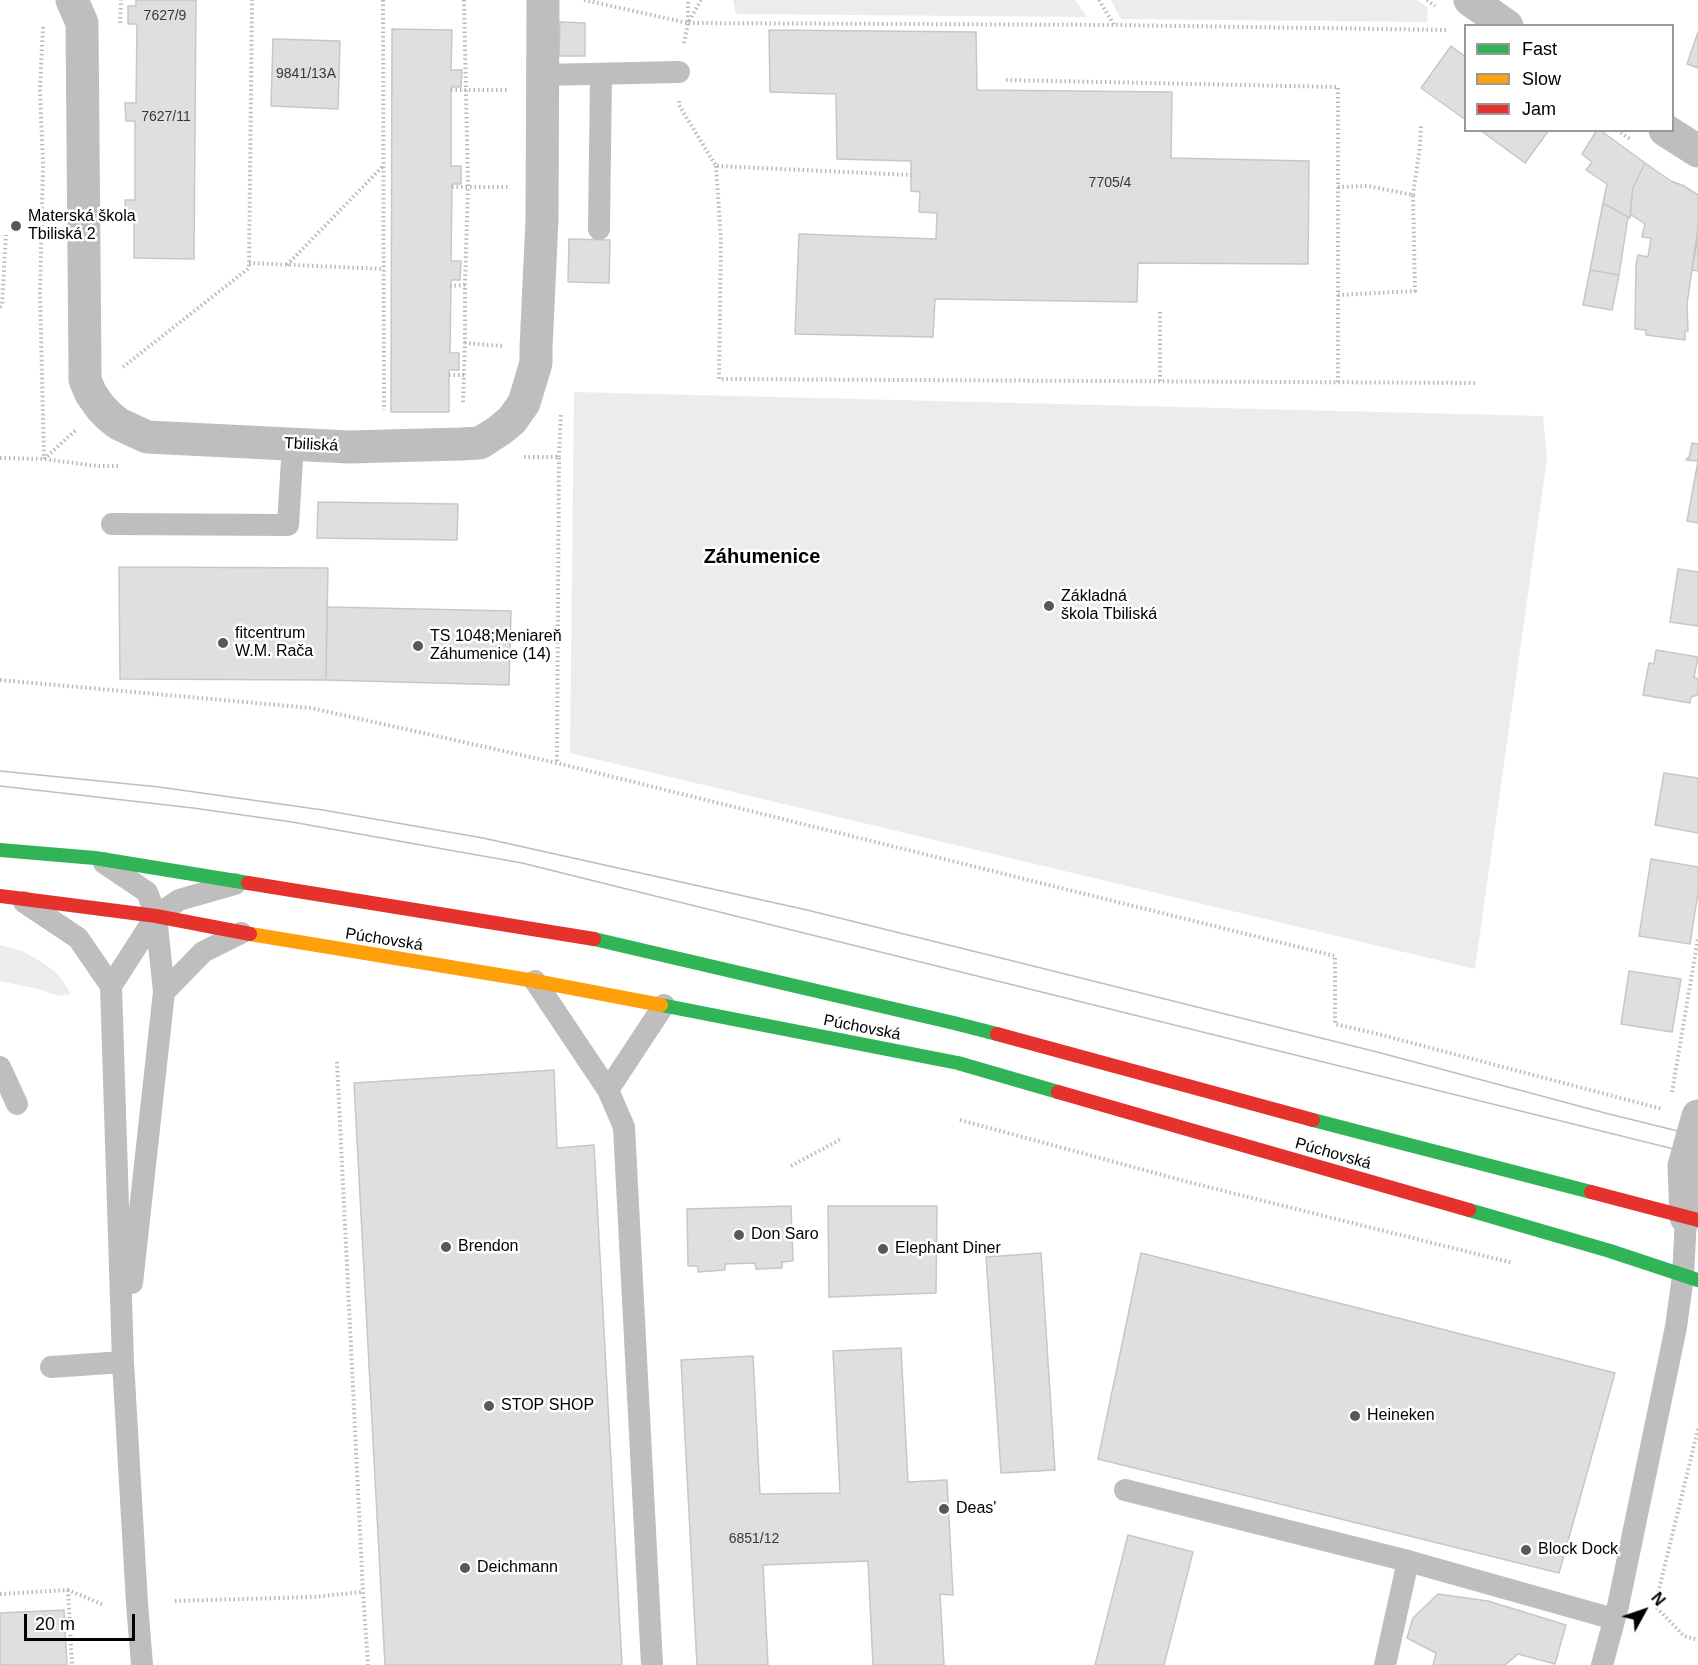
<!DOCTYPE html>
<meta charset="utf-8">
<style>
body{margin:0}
#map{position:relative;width:1698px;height:1665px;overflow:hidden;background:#fff;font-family:Helvetica,sans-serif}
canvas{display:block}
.legend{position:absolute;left:1464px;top:24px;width:210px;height:108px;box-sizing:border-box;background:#fff;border:2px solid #999;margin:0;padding:8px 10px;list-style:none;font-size:18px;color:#000}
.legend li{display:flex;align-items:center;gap:12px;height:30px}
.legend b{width:30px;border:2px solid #999}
.north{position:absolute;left:1614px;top:1581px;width:60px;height:60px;-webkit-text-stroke:4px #fff;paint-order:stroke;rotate:50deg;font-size:16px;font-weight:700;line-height:24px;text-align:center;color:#000}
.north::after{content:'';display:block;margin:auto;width:21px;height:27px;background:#000;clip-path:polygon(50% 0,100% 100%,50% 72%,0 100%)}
.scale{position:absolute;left:24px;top:1614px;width:111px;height:27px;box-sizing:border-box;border:3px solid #000;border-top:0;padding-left:8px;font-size:18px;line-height:21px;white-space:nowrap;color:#000;-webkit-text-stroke:4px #fff;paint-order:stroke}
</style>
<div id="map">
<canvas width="1698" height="1665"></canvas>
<ul class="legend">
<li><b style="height:8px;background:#30b455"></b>Fast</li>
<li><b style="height:8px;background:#ff9f0a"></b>Slow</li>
<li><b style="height:8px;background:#e5322d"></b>Jam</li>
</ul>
<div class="north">N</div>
<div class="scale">20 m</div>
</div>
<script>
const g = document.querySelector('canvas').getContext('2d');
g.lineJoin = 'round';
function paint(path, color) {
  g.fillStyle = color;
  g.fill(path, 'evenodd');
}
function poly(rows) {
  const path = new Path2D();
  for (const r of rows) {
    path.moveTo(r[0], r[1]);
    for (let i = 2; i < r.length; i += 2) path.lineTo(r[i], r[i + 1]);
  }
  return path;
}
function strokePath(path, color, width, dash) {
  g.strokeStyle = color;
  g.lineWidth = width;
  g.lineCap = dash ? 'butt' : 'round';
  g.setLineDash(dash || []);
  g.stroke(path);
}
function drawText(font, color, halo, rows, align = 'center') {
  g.font = font + ' Helvetica,sans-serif';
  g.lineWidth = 5;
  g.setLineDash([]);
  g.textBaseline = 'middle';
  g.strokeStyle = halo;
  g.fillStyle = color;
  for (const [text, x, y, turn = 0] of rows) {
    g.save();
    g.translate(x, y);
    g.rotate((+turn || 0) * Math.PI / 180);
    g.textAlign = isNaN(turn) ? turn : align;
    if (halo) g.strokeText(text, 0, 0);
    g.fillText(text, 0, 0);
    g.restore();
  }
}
paint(poly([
 [733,0,1075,0,1087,17,736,14],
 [1111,0,1417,0,1428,8,1427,22,1121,19],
 [574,392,1543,416,1547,459,1475,969,570,753],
 [0,945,22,951,42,962,58,974,71,994,58,996,38,989,0,981]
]), '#ececec');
const building = poly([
 [136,0,196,0,194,259,134,258,134,217,126,217,125,200,135,200,135,121,126,121,125,103,136,103,137,24,128,24,128,6,136,6,136,0],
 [560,22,585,23,585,56,559,56,560,22],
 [392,29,452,30,451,70,462,70,461,87,451,87,451,166,461,166,461,184,452,184,451,261,461,261,460,280,451,280,450,353,459,353,459,370,449,370,449,412,391,412,392,29],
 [769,30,976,32,977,90,1172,92,1171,158,1309,161,1308,264,1138,263,1137,302,935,299,933,337,795,334,799,234,936,239,937,213,919,212,920,192,911,191,911,161,837,159,836,94,770,92,769,30],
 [1698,32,1698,68,1687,64,1698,32],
 [273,39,340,41,338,109,271,106,273,39],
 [1451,46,1466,57,1466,120,1421,88,1451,46],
 [1480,130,1549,130,1525,163,1480,130],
 [1597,130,1600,130,1645,163,1633,188,1630,218,1603,203,1607,184,1586,170,1592,162,1582,154,1597,130],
 [1645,163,1671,181,1684,186,1698,195,1698,227,1687,304,1688,331,1685,331,1685,340,1646,335,1646,330,1635,329,1636,265,1638,255,1648,257,1651,238,1642,237,1645,224,1630,214,1633,188,1645,163],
 [1603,203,1628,217,1619,275,1590,270,1603,203],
 [1698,236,1698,271,1692,270,1698,236],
 [569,239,610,240,609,283,568,282,569,239],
 [1590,270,1619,275,1612,310,1583,305,1590,270],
 [1692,443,1698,444,1698,523,1687,521,1698,461,1686,460,1687,458,1689,458,1692,443],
 [318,502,458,504,457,540,317,538,318,502],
 [119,567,328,568,326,680,120,679,119,567],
 [1678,569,1698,572,1698,626,1670,622,1678,569],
 [327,607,511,611,509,685,326,680,327,607],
 [1656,650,1698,657,1694,677,1698,679,1698,695,1691,697,1690,703,1643,695,1649,663,1654,664,1656,650],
 [1664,773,1698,778,1698,833,1655,825,1664,773],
 [1651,859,1698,867,1698,893,1690,944,1639,936,1651,859],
 [1629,971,1681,979,1672,1032,1621,1024,1629,971],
 [554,1070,557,1148,594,1145,622,1665,385,1665,354,1083,554,1070],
 [791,1206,793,1261,782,1262,782,1268,756,1269,755,1263,725,1264,725,1270,698,1272,698,1266,688,1266,687,1209,791,1206],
 [828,1206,937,1206,936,1293,829,1297,828,1206],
 [1041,1253,1055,1470,1001,1473,986,1257,1041,1253],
 [1141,1253,1615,1373,1559,1573,1098,1459,1141,1253],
 [901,1348,908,1482,947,1480,953,1595,940,1594,944,1665,873,1665,868,1561,763,1565,768,1665,697,1665,681,1360,753,1356,760,1494,840,1493,833,1351,901,1348],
 [1128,1535,1193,1552,1164,1665,1095,1665,1128,1535],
 [1438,1594,1488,1601,1566,1625,1555,1664,1518,1654,1505,1665,1433,1665,1436,1653,1407,1638,1413,1618,1438,1594],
 [64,1610,67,1665,0,1665,0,1613,64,1610]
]);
paint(building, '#dfdfdf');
strokePath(building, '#c7c7c7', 1.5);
strokePath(poly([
 [383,0,384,410],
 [464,0,468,187,465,285,465,343],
 [584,0,688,23,688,0],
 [701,0,688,23,1114,25,1449,30],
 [1099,0,1114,25],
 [1427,0,1435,6],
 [120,23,121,0],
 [1545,26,1545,25],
 [43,27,40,89,43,164,40,292,44,459],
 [684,43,688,23],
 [1006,80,1338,87,1338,382],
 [451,90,508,90],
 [679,101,679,105,716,166,911,175],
 [1617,130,1630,139],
 [716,166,721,240,719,379,1475,383],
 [452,187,508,187],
 [1338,187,1368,186,1413,195,1415,291,1338,295],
 [1413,195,1420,146,1421,124],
 [249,263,384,269],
 [287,265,383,166],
 [450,286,465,285],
 [0,307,2,305,6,235],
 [123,367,249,268,252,0],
 [449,375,465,375],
 [1160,381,1160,310],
 [463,402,465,343,502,346],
 [524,457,559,457,557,763],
 [559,457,561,413],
 [0,458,44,459,96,466,121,466],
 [44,459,76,430],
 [0,680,311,708,557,763,1335,956,1335,1024,1378,1034,1662,1109],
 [337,1062,363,1592,368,1665],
 [1672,1092,1698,938],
 [960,1120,1192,1183,1513,1263],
 [791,1166,841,1139],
 [1698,1429,1655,1606,1684,1636,1698,1640],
 [68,1590,72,1665],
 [0,1594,68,1590,104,1605],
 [175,1601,313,1597,362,1592]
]), '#b9b9b9', 4, [1.5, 3]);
strokePath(poly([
 [542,75,679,72],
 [599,229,601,75],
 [112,524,288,525,293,444],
 [104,863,147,892,156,916,164,992,132,1283],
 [24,902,78,938,111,986,123,1362,137,1603,142,1665],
 [535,981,608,1090,624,1127,652,1665],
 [111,986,156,916,179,900,235,884],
 [164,992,203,952,241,933],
 [0,1067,17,1104],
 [608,1090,664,1005],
 [51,1367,123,1362],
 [1125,1490,1408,1561,1614,1619],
 [1385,1665,1408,1561],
 [1602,1665,1618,1606,1676,1327,1683,1276,1686,1217]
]), '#bebebe', 22);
strokePath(poly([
 [72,0,82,23,85,372,85,380,91,394,101,408,110,417,119,424,147,437,349,447,460,444,480,443,500,430,512,420,524,403,536,363,536,348,542,220,543,0],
 [1470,0,1507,26],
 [1665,130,1698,151],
 [1686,1217,1684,1166,1698,1116]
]), '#bebebe', 33);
strokePath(poly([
 [0,850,95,858,248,883],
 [594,939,954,1023,997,1034],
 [661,1005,958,1063,1058,1092],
 [1313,1120,1591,1192],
 [1469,1210,1610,1251,1698,1280]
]), '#30b455', 14);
strokePath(poly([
 [250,934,535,981,661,1005]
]), '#ff9f0a', 14);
strokePath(poly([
 [248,883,594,939],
 [0,896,156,916,250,934],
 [997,1034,1313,1120],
 [1058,1092,1469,1210],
 [1591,1192,1698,1220]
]), '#e5322d', 14);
strokePath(poly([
 [0,771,159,787,323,810,483,838,807,910,1001,958,1381,1053,1605,1113,1698,1136],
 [0,786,193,808,292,822,522,863,1698,1155]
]), '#bebebe', 1.5);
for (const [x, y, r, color] of [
 [16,226,6,"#595959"],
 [1049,606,6,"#595959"],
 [223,643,6,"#595959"],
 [418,646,6,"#595959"],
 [739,1235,6,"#595959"],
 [446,1247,6,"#595959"],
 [883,1249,6,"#595959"],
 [489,1406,6,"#595959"],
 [1355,1416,6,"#595959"],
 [944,1509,6,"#595959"],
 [1526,1550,6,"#595959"],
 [465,1568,6,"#595959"]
]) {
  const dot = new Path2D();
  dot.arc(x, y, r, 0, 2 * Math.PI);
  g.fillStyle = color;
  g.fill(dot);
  strokePath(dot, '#fff', 2);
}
drawText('14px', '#383838', null, [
 ["7627/9",165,16],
 ["9841/13A",306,74],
 ["7627/11",166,117],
 ["7705/4",1110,183],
 ["6851/12",754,1539]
]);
drawText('16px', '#000', '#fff', [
 ["Materská škola",28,217],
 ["Tbiliská 2",28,235],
 ["Základná",1061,597],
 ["škola Tbiliská",1061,615],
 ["fitcentrum",235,634],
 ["W.M. Rača",235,652],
 ["TS 1048;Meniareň",430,637],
 ["Záhumenice (14)",430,655],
 ["Don Saro",751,1235],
 ["Brendon",458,1247],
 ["Elephant Diner",895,1249],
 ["STOP SHOP",501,1406],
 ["Heineken",1367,1416],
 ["Deas'",956,1509],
 ["Block Dock",1538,1550],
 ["Deichmann",477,1568]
], 'left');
drawText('16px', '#000', '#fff', [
 ["Tbiliská",311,445,3],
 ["Púchovská",384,940,9],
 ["Púchovská",862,1028,11],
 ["Púchovská",1333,1154,16]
]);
drawText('bold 20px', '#000', '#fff', [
 ["Záhumenice",762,557]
]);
</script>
